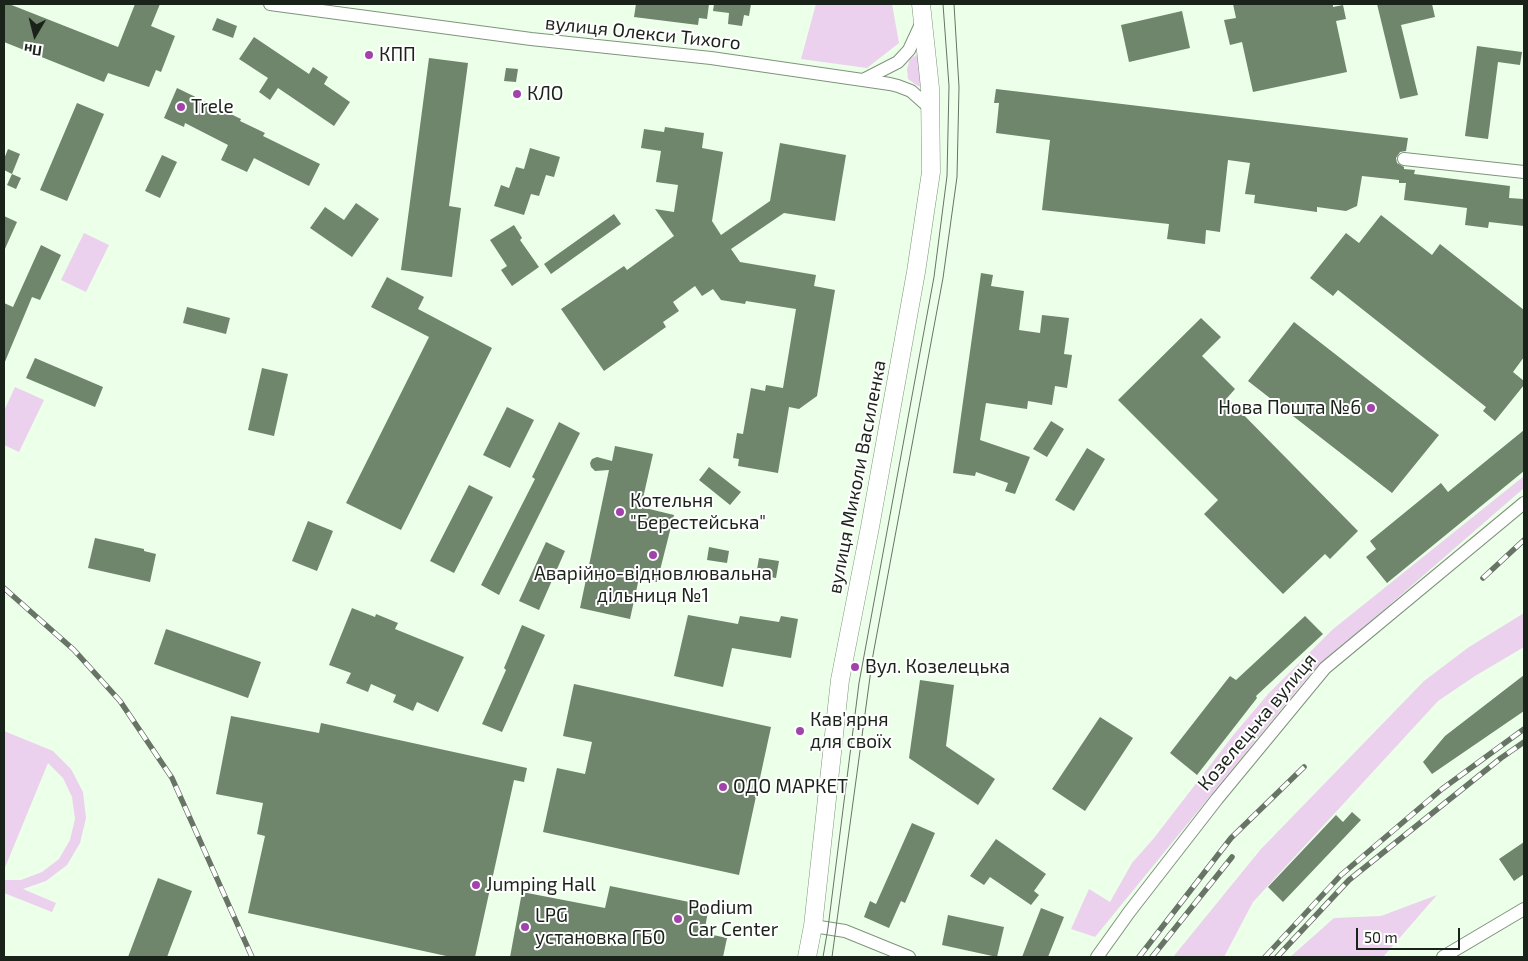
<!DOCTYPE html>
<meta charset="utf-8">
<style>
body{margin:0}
#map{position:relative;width:1528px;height:961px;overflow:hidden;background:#ecffe9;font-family:"Exo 2",sans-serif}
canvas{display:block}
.frame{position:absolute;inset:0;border:5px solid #1a2319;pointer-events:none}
.north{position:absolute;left:10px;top:10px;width:50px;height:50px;-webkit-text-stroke:4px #fff;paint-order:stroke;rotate:188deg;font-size:14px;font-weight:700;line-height:20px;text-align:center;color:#1a2319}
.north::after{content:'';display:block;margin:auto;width:18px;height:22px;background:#1a2319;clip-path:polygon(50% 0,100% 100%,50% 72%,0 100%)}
.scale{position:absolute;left:1356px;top:928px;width:104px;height:22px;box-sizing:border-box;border:2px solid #1a2319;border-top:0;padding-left:6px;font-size:15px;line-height:18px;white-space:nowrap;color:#1a2319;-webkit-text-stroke:4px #fff;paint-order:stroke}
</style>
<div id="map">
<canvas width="1528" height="961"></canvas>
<div class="frame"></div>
<div class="north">Пн</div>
<div class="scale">50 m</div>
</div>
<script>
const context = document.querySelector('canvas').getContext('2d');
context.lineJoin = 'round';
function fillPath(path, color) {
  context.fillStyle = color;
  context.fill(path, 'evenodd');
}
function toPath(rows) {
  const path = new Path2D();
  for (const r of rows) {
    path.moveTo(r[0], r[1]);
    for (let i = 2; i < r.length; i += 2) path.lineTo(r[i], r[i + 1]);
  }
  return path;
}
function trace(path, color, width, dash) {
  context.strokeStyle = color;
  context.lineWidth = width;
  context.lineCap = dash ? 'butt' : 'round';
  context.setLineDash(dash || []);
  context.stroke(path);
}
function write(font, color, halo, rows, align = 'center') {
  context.font = font + ' "Exo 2",sans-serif';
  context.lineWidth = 4;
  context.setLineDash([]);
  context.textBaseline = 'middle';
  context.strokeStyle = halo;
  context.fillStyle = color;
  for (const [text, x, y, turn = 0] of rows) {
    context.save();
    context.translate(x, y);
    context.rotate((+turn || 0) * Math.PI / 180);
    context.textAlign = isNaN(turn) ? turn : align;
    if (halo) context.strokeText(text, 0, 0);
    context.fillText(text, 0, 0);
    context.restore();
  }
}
const green = toPath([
 [816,4,892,4,899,43,867,68,801,59],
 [919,53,923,88,916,85,908,79,907,69,910,59],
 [84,233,109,245,86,292,61,280],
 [15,387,44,400,19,452,4,445,4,411],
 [1524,476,1524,488,1310,674,1095,937,1071,929,1089,889,1110,902,1132,863,1154,838,1235,733,1269,693,1332,630],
 [1524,613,1524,647,1475,676,1438,701,1253,902,1224,957,1173,957,1261,849,1424,681,1469,647],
 [4,731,53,751,71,769,83,792,86,818,80,843,67,865,46,881,23,889,56,903,52,912,4,893,4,880,21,880,42,872,59,859,70,840,75,819,72,797,63,778,48,763,4,870],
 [1437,895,1383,957,1290,957,1334,918,1381,916]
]);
const building = toPath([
 [4,4,9,4,118,47,135,4,160,4,151,26,175,36,161,72,156,70,149,87,108,73,104,82,4,42],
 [636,4,709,4,707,19,699,18,698,25,634,17],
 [714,4,751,4,749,16,744,15,742,26,728,24,729,13,713,11],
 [1233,4,1333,4,1333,7,1343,5,1346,19,1336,21,1347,72,1253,92,1242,42,1230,45,1224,20,1236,18],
 [1377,4,1432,4,1435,17,1401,25,1418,95,1400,99],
 [1182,11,1190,48,1129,62,1121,25],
 [217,18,237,26,233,38,212,30],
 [254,37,309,74,313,67,328,77,324,84,350,102,334,126,278,88,270,100,259,92,268,78,239,59],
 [1477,46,1522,52,1520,65,1498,62,1488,139,1465,136],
 [429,58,468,63,449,206,461,208,452,277,401,270],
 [506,68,518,69,516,82,504,81],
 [177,88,241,119,240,121,265,133,263,136,320,164,309,186,254,158,247,172,221,160,228,145,185,123,184,127,164,118],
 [996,89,1408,138,1406,151,1400,152,1396,158,1397,163,1404,167,1404,169,1415,170,1414,174,1510,186,1509,198,1524,199,1524,226,1489,222,1488,228,1465,225,1467,208,1404,200,1406,183,1399,183,1399,180,1362,176,1357,206,1346,211,1317,207,1317,212,1254,203,1255,195,1245,194,1250,163,1228,160,1220,232,1206,230,1205,244,1167,239,1169,224,1042,210,1050,140,996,133,999,103,994,103],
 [77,103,104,114,67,201,40,190],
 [665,127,704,133,702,148,723,152,712,221,721,235,770,201,780,143,846,155,835,221,784,213,731,249,740,262,816,275,814,286,835,290,817,396,799,409,789,407,778,473,738,466,739,459,733,458,737,433,743,434,751,388,765,391,766,385,783,388,796,309,746,301,745,304,721,300,713,289,702,296,695,286,673,302,679,311,663,322,666,327,604,371,561,309,624,266,627,270,674,236,655,209,674,212,678,185,656,182,661,151,641,148,644,129,664,132],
 [530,148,560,157,554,177,546,175,539,196,531,194,524,215,494,206,501,185,509,188,516,167,524,169],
 [8,149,20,154,12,174,4,170,4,159],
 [162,155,177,162,160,198,145,191],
 [12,174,21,178,16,189,7,185],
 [356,203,379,219,352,257,310,228,325,207,344,220],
 [614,214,621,224,551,274,544,264],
 [1381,215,1432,255,1440,244,1524,310,1524,357,1513,372,1524,381,1524,385,1495,421,1483,411,1486,407,1338,290,1333,296,1310,278,1346,233,1359,243],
 [4,216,17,222,4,251],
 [514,225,522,238,520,240,539,267,512,286,501,270,507,266,490,240],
 [41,245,61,255,40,300,32,297,4,364,4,303,13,307],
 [981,273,993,275,991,286,1024,291,1019,330,1040,333,1042,315,1069,318,1064,354,1072,355,1067,388,1055,386,1052,405,1028,401,1027,409,986,403,980,440,1030,457,1015,494,1005,491,1008,483,976,472,975,476,953,473],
 [387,277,424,297,418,309,492,348,401,530,346,503,429,337,371,307],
 [187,307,230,318,226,334,183,323],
 [1201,318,1221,337,1202,356,1235,389,1227,398,1358,531,1330,559,1325,554,1283,594,1204,514,1218,500,1118,400],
 [1294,322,1439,435,1392,493,1248,381],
 [35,358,103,387,95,407,26,378],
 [262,368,288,374,274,436,248,430],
 [507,407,534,420,510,468,483,455],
 [1051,421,1064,429,1047,457,1033,449],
 [559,422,580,433,499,595,481,585,535,479,532,477],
 [1524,430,1524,471,1387,583,1366,557,1376,549,1370,541,1441,483,1448,492],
 [615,446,653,454,641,507,674,515,657,582,639,578,630,619,580,608,609,470,595,471,591,467,590,463,592,459,597,457,612,461],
 [1087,448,1105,459,1074,511,1055,500],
 [709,467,741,492,730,505,699,480],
 [469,485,493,497,454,573,430,561],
 [308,521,333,531,317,571,292,561],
 [95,538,144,549,144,551,156,554,150,582,88,568],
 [546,542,565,551,539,610,519,601],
 [709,547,729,551,727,563,707,560],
 [759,558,779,561,776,578,756,575],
 [352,608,375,617,376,614,398,623,395,629,464,657,438,712,417,702,413,711,393,702,396,695,371,684,368,692,346,683,351,673,329,665],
 [688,615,738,624,740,616,779,622,781,616,798,619,791,658,732,648,723,687,674,676],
 [1305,616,1323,634,1256,696,1257,698,1197,775,1170,753,1230,676,1236,680],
 [522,625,545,635,502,732,482,724,506,670,504,668],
 [166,629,261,662,248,698,154,664],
 [1524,675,1524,711,1432,774,1423,762,1445,736],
 [920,680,954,685,946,746,995,779,978,805,909,758],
 [574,684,771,727,739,875,543,832,557,768,585,774,592,742,563,736],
 [231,716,319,733,321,723,527,768,524,782,514,780,475,957,451,957,248,913,265,836,257,834,263,803,216,794],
 [1100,717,1133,738,1085,811,1052,789],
 [1352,812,1361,820,1283,902,1268,887,1336,815,1343,822],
 [912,823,935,833,905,903,901,901,889,928,864,917,870,901,876,904],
 [996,839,1046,874,1034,891,1039,895,1031,905,990,877,984,885,970,876],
 [1524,842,1524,874,1514,881,1499,859],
 [158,878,192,891,167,957,128,957],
 [610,886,709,906,704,933,727,938,723,957,510,957,522,892,605,908],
 [1041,908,1064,917,1048,957,1022,957],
 [948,915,1004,927,997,957,942,945]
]);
const minor = toPath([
 [270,4,531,39,711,58,890,84,898,86,911,91,930,108],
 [863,80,898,62,909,50,922,22],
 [1404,159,1524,172],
 [813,926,845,931,909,957],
 [1097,957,1130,911,1217,799,1325,668,1524,503],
 [1443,957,1524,909]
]);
const secondary = toPath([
 [807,957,813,926,840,680,870,527,916,272,931,172,930,88,921,4]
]);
const tram = toPath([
 [823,957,828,928,859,683,934,277,947,176,949,86,943,4],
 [832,957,873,655,943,278,957,177,959,87,954,4]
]);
const rail = toPath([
 [1483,578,1524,540],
 [4,588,74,650,120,701,172,778,252,957],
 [1139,957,1231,838,1304,767],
 [1152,957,1232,857],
 [1265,957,1341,875,1442,789,1524,729],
 [1277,957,1349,880,1501,758,1524,742]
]);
const markers = [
 [369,55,5,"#a243ab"],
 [517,94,5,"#a243ab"],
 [181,107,5,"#a243ab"],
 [1371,408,5,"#a243ab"],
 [620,512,5,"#a243ab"],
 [653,555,5,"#a243ab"],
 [855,667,5,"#a243ab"],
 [800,731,5,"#a243ab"],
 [723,787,5,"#a243ab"],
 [476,885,5,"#a243ab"],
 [678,919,5,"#a243ab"],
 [525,927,5,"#a243ab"]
];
const streetNames = [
 ["вулиця Олекси Тихого",643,33,6],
 ["вулиця Миколи Василенка",857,477,-79],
 ["Козелецька вулиця",1257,722,-50]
];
const poiNames = [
 ["КПП",379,55],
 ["КЛО",527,94],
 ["Trele",191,107],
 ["Нова Пошта №6",1361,408,"right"],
 ["Котельня",630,501],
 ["\"Берестейська\"",630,523],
 ["Аварійно-відновлювальна",653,574,"center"],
 ["дільниця №1",653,596,"center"],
 ["Вул. Козелецька",865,667],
 ["Кав'ярня",810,720],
 ["для своїх",810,742],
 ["ОДО МАРКЕТ",733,787],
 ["Jumping Hall",486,885],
 ["Podium",688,908],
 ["Car Center",688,930],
 ["LPG",535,916],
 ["установка ГБО",535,938]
];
fillPath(green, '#ecd1ee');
fillPath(building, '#6f856c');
trace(minor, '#7f947c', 14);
trace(secondary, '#7f947c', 19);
trace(minor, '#fff', 12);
trace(secondary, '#fff', 18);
trace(tram, '#677466', 1);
trace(rail, '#677466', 5.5);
trace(rail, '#fff', 4, [11]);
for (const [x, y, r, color] of markers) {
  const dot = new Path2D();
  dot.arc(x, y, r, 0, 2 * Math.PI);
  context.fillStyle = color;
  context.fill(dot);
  trace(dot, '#fff', 2);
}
write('19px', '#1a2319', '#fff', streetNames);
write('19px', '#1a2319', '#fff', poiNames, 'left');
</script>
